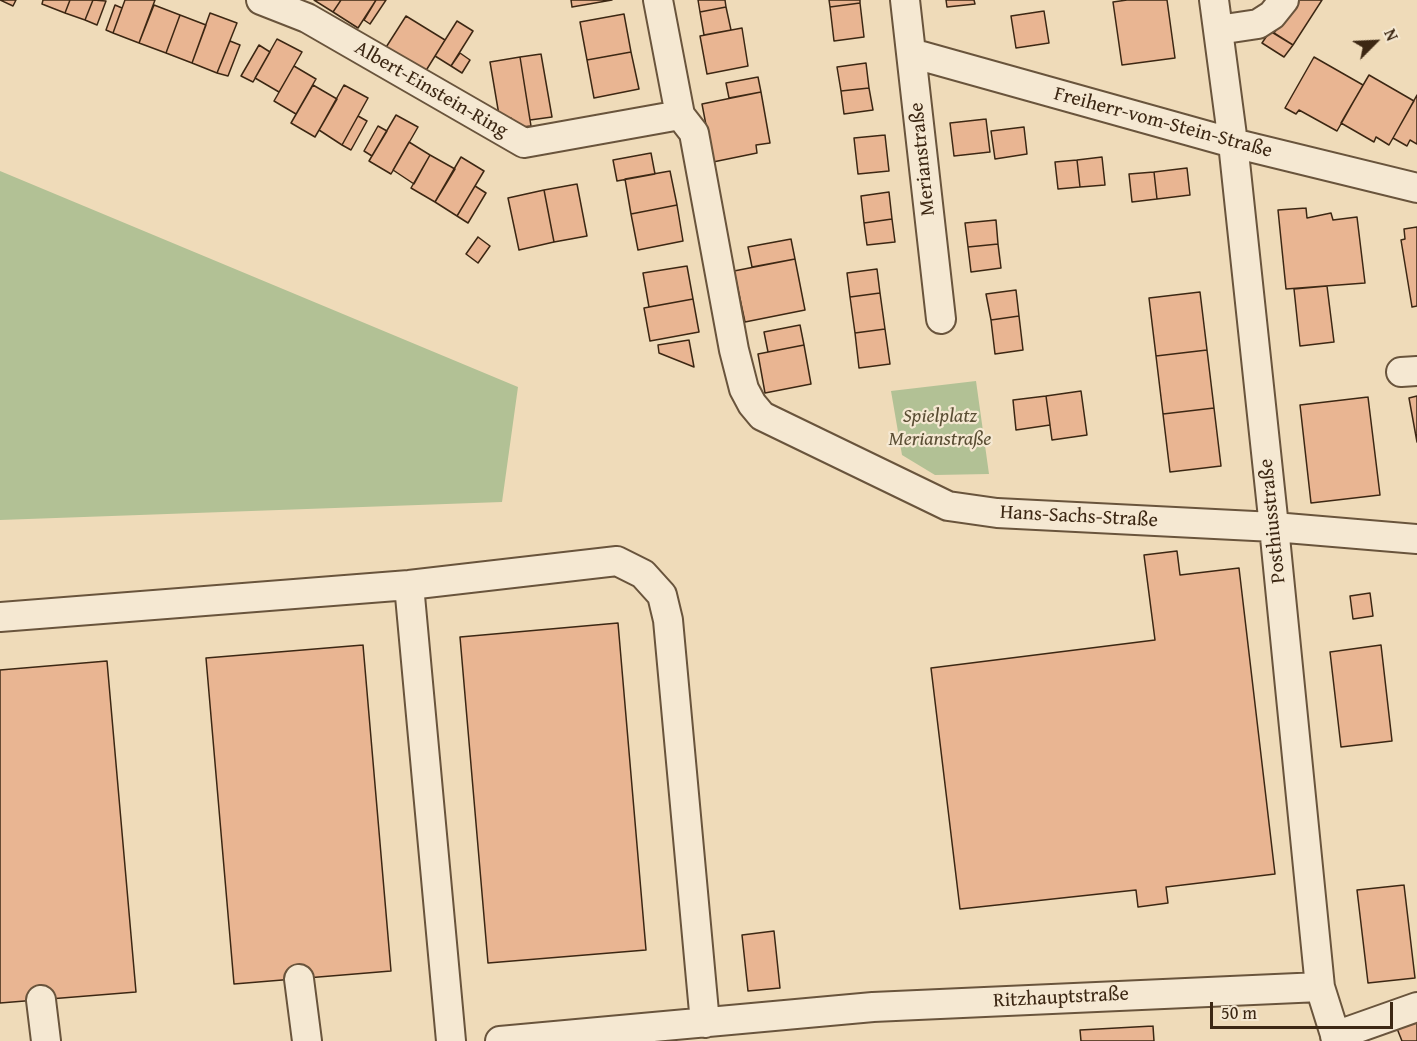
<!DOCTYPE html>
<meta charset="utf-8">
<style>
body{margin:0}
#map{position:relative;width:1417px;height:1041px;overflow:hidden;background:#efdbb9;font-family:"Gentium Book Plus",serif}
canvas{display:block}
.north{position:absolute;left:1345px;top:12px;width:60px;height:60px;-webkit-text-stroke:4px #f5e8d2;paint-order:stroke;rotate:66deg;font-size:16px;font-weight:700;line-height:24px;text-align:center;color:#3c2713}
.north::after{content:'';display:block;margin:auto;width:21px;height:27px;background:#3c2713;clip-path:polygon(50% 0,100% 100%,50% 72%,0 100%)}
.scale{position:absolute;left:1210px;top:1002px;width:183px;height:27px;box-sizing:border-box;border:3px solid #3c2713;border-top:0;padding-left:8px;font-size:18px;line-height:21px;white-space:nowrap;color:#3c2713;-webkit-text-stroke:4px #f5e8d2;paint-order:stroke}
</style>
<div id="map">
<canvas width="1417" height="1041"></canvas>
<div class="north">N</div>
<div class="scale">50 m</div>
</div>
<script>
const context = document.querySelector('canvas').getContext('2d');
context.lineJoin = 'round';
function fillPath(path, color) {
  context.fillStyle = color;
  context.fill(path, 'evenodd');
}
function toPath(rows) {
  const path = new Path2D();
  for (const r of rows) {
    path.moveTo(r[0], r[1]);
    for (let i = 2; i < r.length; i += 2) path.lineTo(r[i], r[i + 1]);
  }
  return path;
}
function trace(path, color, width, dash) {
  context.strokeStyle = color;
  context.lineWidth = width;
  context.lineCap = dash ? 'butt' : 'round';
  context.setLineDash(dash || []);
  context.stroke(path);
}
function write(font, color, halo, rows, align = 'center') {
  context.font = font + ' "Gentium Book Plus",serif';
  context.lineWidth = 4.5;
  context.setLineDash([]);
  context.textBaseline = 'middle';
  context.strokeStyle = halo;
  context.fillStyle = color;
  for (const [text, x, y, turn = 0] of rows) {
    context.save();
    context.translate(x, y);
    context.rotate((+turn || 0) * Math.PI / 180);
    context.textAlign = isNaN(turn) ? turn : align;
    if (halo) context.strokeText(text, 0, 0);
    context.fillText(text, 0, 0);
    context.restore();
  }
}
const green = toPath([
 [0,171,518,387,502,502,0,520],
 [976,381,989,474,935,475,902,455,891,391]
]);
const building = toPath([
 [0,0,16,0,13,6,0,0],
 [43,0,70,0,65,13,42,4,43,0],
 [70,0,93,0,85,20,65,13,70,0],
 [93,0,106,1,97,25,85,20,93,0],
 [125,0,155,0,139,43,113,33,125,0],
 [314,0,341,0,333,12,314,0],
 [341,0,376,0,358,28,333,12,341,0],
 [376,0,386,0,370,24,364,20,376,0],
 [571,0,612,0,572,7,571,0],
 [698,0,725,0,726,7,700,12,698,0],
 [829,0,860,0,860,3,830,7,829,0],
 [946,0,974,0,975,4,947,7,946,0],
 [1127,0,1167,0,1175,58,1122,65,1113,2,1127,0],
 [1296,0,1322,0,1293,45,1274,33,1296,0],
 [860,3,864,37,834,41,830,7,860,3],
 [115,5,122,8,113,33,106,30,115,5],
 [154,5,180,15,166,53,139,43,154,5],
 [726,7,731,30,704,35,700,12,726,7],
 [1044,11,1049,43,1016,48,1011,16,1044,11],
 [210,13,237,23,217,73,192,63,210,13],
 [624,14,631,52,587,60,580,22,624,14],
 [180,15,206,25,192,63,166,53,180,15],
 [406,16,445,40,422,77,383,52,406,16],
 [457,21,473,31,451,66,435,56,457,21],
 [742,28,748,66,707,74,700,36,742,28],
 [1270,31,1293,45,1284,57,1262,43,1270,31],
 [277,39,302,52,279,92,255,78,277,39],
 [230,41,240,45,228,76,217,73,230,41],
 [259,45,270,52,253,82,241,76,259,45],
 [631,52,639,89,594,98,587,60,631,52],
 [460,53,470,60,462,73,451,66,460,53],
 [541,54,552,117,530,120,520,57,541,54],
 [520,57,531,126,513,128,511,118,500,121,490,62,520,57],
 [1314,57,1363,85,1337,131,1299,110,1296,114,1285,108,1314,57],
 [866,63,869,88,841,91,837,67,866,63],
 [294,66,316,79,296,114,274,101,294,66],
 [1369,75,1414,101,1389,145,1376,137,1374,142,1341,123,1369,75],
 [758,77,761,92,729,98,726,83,758,77],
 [313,85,337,99,315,137,291,123,313,85],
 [344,85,368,98,342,145,319,130,344,85],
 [869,88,873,110,844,114,841,91,869,88],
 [761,92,770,143,756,145,757,153,713,162,702,104,761,92],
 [1417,95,1417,144,1410,140,1407,146,1393,138,1417,95],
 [396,115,418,127,391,174,369,161,396,115],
 [358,116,367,121,351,150,342,145,358,116],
 [986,119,990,152,954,156,950,123,986,119],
 [378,126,387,131,372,156,364,151,378,126],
 [1024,127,1027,154,995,159,991,131,1024,127],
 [885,135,889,171,858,174,854,138,885,135],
 [409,142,430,155,414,184,393,170,409,142],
 [651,153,655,174,617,181,613,160,651,153],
 [430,155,455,169,435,202,411,188,430,155],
 [461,157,484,171,457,216,435,202,461,157],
 [1102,157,1105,185,1080,187,1077,160,1102,157],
 [1077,160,1080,187,1058,189,1055,162,1077,160],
 [1187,168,1190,195,1157,199,1154,172,1187,168],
 [670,171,677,205,631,214,625,179,670,171],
 [1154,172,1157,199,1132,202,1129,174,1154,172],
 [577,184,587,236,554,242,544,190,577,184],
 [475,186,486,193,468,223,457,216,475,186],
 [544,190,554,242,519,250,508,198,544,190],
 [889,192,892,219,864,223,861,196,889,192],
 [677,205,683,241,638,250,631,214,677,205],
 [1306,208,1307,218,1331,213,1333,220,1357,217,1365,283,1286,289,1278,210,1306,208],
 [892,219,895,242,867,245,864,223,892,219],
 [996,220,998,244,968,247,965,223,996,220],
 [1417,227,1417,306,1412,307,1401,240,1405,239,1404,229,1417,227],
 [478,237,490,246,478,263,466,254,478,237],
 [791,239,795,259,752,267,748,247,791,239],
 [998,244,1001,268,971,272,968,247,998,244],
 [795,259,805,310,745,322,734,271,795,259],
 [687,266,693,299,649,307,643,273,687,266],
 [877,269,880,293,850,297,847,273,877,269],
 [1327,286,1334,342,1300,346,1294,289,1327,286],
 [1016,290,1019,316,991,320,986,294,1016,290],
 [1200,292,1207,350,1156,356,1149,298,1200,292],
 [880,293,885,329,855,333,850,297,880,293],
 [693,299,699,332,650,341,644,308,693,299],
 [1019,316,1023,350,995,354,991,320,1019,316],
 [800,325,804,345,768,352,764,332,800,325],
 [885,329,890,364,859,368,855,333,885,329],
 [689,340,694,367,659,353,658,345,689,340],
 [804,345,811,384,765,393,758,354,804,345],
 [1207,350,1214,408,1163,414,1156,356,1207,350],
 [1081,391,1087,435,1052,440,1046,396,1081,391],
 [1046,396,1050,425,1016,430,1013,400,1046,396],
 [1417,396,1417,442,1409,398,1417,396],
 [1368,397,1380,495,1311,503,1300,405,1368,397],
 [1214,408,1221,466,1170,472,1163,414,1214,408],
 [1177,551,1180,575,1239,568,1275,874,1166,887,1168,903,1138,907,1136,890,960,909,931,668,1155,640,1144,555,1177,551],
 [1370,593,1373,616,1353,619,1350,596,1370,593],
 [618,623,646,950,488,963,460,637,618,623],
 [363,645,391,971,234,984,206,658,363,645],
 [1381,645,1392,741,1341,747,1330,652,1381,645],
 [107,661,136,992,0,1003,0,670,107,661],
 [1404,885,1415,978,1368,983,1357,890,1404,885],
 [774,931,780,988,748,991,742,935,774,931],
 [1417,1017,1417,1041,1402,1041,1396,1026,1417,1017],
 [1153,1026,1154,1041,1081,1041,1080,1030,1153,1026]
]);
const minor = toPath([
 [261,0,307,18,524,143,680,115],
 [658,0,680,115,694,133,734,350,744,389,752,404,762,416,948,506,997,513,1274,527,1417,539],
 [905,0,941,319],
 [1214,0,1233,143,1274,527,1320,987,1337,1041],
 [1218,30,1258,24,1272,15,1284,0],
 [911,53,1233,143,1417,188],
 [1401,372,1417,371],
 [409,585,451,1041],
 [0,617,409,585,617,561,643,574,662,595,668,620,705,1023],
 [299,979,307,1041],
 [41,1000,46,1041],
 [1335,1036,1417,1007],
 [500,1041,873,1007,1320,987]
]);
const streetNames = [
 ["Albert-Einstein-Ring",431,90,30],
 ["Freiherr-vom-Stein-Straße",1163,123,15],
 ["Merianstraße",923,159,-96],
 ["Hans-Sachs-Straße",1079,517,3],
 ["Posthiusstraße",1273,521,-96],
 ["Ritzhauptstraße",1061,998,-3]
];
const parkNames = [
 ["Spielplatz",940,417],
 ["Merianstraße",940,440]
];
fillPath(green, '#b2c195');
fillPath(building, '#e9b592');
trace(building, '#3c2713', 1.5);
trace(minor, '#69543c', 32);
trace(minor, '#f5e8d2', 28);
write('20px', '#3c2713', '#f5e8d2', streetNames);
write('italic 20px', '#5a4e34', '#f5e8d2', parkNames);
</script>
